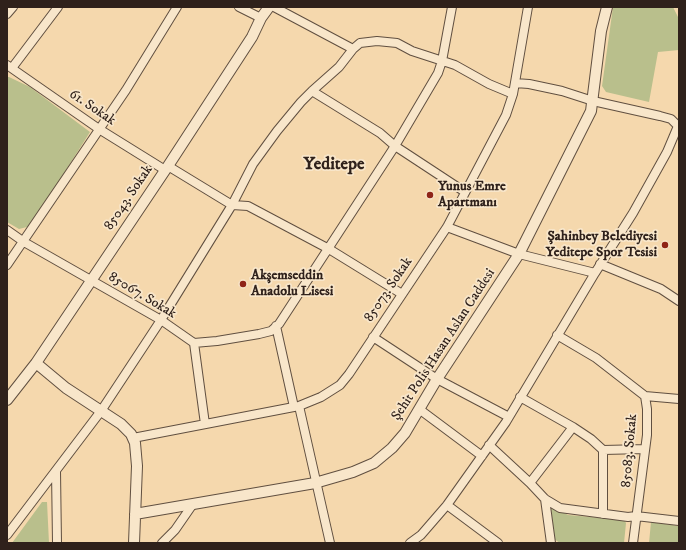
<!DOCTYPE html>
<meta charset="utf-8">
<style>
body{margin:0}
#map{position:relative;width:686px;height:550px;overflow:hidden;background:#f5d8ad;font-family:"IM FELL DW Pica",serif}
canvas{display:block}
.frame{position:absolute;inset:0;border:8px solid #2f211b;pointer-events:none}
</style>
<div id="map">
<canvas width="686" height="550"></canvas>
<div class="frame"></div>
</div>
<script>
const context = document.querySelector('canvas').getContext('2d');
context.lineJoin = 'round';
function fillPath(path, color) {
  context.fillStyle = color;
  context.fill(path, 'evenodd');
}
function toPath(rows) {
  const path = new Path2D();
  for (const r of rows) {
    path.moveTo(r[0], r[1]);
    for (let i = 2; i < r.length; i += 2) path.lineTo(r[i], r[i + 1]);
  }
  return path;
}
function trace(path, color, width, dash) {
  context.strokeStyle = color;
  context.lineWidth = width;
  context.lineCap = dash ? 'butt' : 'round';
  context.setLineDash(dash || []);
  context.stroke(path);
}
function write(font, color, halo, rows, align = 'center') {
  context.font = font + ' "IM FELL DW Pica",serif';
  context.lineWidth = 3.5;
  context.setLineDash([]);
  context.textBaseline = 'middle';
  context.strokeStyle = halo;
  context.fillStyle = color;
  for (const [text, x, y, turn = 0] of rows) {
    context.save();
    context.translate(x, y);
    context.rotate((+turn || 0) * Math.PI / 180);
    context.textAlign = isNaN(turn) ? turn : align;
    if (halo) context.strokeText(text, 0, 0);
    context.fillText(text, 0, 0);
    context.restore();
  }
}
const green = toPath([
 [613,7,673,7,679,19,679,50,658,52,649,102,606,92,602,86],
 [7,77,9,77,30,87,90,132,31,226,19,229,7,222],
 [42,502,47,502,49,543,12,543],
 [555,508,568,515,624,520,626,523,624,543,560,543,554,539,551,509],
 [651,522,679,526,679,543,649,543]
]);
const minor = toPath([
 [239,7,261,18],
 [274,7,353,49],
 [7,14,13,7],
 [7,65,99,129,165,170],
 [12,68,58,7],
 [312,91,380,133,395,146,465,192],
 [168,166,232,205,248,206,329,249,402,294],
 [447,227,519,254,595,273],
 [7,230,24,242,161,320,194,343,205,424],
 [600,264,661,289,679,301],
 [7,265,126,90,177,7],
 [276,326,294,407],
 [557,335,596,358,645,396,647,409,647,435,633,543],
 [373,337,437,379,509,417],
 [194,343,217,341,259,334,271,331,279,324,395,146,438,73,442,61,452,7],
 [645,396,679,399],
 [520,397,573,427,591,439,603,450,603,514],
 [299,406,330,543],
 [419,409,482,456],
 [133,438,299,406,321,397,340,385,349,374,447,227,506,115,513,94,528,7],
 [489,445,530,483,545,499,560,508,628,517,636,516,679,521],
 [603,450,645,449],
 [56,471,57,543],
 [530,483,573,427],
 [545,499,551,543],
 [447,505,498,543],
 [7,535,101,411,161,320,232,205,253,164,277,131,301,102,312,91,339,67,353,49,360,43,377,41,397,43,412,51,455,65,489,84,513,94],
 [162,543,175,530,193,504],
 [410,543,421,535,447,505,506,422,595,273,633,213,667,152,678,126,671,119,660,116,593,101,562,91,529,84,515,83]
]);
const tertiary = toPath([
 [36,363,66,388,121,424,131,434,135,443,137,466,134,543],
 [7,400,36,363,168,166,252,37,261,18,269,7],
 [135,514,315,483,353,472,374,463,392,448,405,433,437,379,519,254,591,111,601,31,607,7]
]);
const markers = [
 [430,195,4,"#8f2418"],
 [665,245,4,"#8f2418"],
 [243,284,4,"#8f2418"]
];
const streetNames = [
 ["61. Sokak",92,108,34],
 ["85043. Sokak",129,198,-56],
 ["85073. Sokak",389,290,-56],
 ["85067. Sokak",142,296,31],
 ["Şehit Polis Hasan Aslan Caddesi",444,345,-57],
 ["85083. Sokak",630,451,-85]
];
const poiNames = [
 ["Yunus Emre",438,187],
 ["Apartmanı",438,203],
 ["Şahinbey Belediyesi",657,237,"right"],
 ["Yeditepe Spor Tesisi",657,253,"right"],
 ["Akşemseddin",251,276],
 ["Anadolu Lisesi",251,292]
];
const districtNames = [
 ["Yeditepe",334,165]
];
fillPath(green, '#b9bf8c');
trace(minor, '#604f40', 10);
trace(tertiary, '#604f40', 12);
trace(minor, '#f8e6ca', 8);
trace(tertiary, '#f8e6ca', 10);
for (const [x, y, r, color] of markers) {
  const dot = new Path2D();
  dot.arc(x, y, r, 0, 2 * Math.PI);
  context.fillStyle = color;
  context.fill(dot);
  trace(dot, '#f8e6ca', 1.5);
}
write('14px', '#2f211b', '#f8e6ca', streetNames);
write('bold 14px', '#2f211b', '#f8e6ca', poiNames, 'left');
write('bold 18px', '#2f211b', '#f8e6ca', districtNames);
</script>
